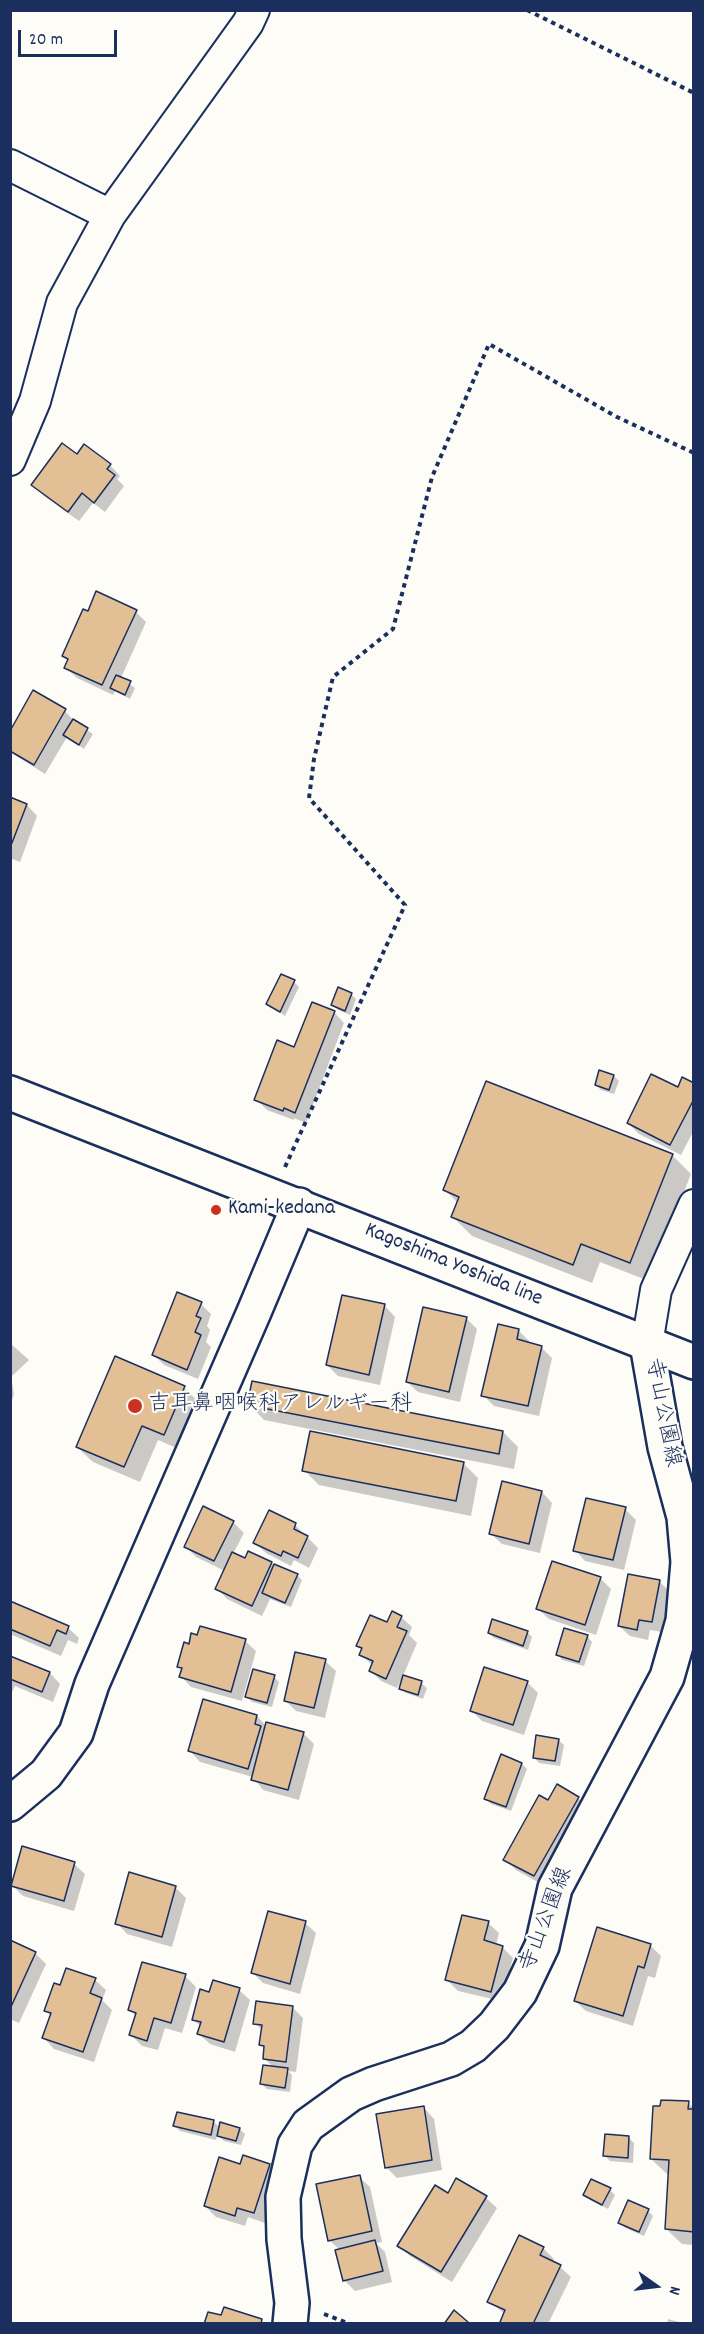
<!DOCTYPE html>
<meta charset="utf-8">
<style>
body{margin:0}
#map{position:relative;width:704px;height:2334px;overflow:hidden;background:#fdfcf7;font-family:Dekko,sans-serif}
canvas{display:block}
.frame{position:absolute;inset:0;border:12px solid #1b2f5e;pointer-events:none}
.north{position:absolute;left:626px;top:2256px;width:60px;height:60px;-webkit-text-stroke:4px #fdfcf7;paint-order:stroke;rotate:104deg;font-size:16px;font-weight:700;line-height:24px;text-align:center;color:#1b2f5e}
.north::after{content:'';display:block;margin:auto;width:21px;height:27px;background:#1b2f5e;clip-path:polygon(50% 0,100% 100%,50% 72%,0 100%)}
.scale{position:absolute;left:18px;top:30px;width:99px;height:27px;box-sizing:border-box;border:3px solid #1b2f5e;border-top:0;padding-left:8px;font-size:18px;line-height:21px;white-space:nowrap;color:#1b2f5e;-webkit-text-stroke:4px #fdfcf7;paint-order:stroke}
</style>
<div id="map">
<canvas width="704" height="2334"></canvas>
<div class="frame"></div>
<div class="north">N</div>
<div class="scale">20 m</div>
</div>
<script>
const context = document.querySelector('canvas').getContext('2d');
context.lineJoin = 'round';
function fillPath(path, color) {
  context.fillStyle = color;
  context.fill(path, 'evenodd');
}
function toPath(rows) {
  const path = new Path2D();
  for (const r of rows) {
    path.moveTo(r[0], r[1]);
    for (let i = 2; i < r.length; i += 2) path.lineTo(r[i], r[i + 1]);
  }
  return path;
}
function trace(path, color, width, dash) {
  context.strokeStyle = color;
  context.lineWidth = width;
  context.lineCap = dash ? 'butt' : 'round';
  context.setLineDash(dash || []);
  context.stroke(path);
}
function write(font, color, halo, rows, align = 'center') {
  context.font = font + ' Dekko,"Klee One",sans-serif';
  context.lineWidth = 4.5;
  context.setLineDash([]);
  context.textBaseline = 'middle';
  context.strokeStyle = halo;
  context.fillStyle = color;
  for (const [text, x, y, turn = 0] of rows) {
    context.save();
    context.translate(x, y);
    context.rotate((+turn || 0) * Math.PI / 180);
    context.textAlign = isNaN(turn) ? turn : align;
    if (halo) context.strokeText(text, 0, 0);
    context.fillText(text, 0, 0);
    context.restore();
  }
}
const shadow = toPath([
 [77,456,110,465,120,476,117,479,124,486,105,512,93,503,79,521,44,496,33,485],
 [136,612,146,622,121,678,135,688,130,699,115,691,113,695,77,678,66,668,69,661,64,656,88,613],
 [65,711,75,722,93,734,84,749,67,737,45,774,10,752,10,734],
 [10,799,27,805,37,816,20,862,10,858],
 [294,982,299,987,285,1016,268,1004],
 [351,994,356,999,350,1015,338,1010,333,1005],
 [334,1012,344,1023,306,1123,294,1118,294,1120,267,1110,256,1099,295,1049],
 [614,1076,619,1081,614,1094,601,1090,596,1085],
 [694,1084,694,1130,681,1155,639,1134,628,1123,679,1089],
 [672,1155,691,1174,649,1281,600,1262,592,1283,472,1236,453,1217,458,1203,445,1190],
 [201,1304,211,1314,207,1326,210,1330,206,1342,211,1347,198,1379,164,1365,153,1354],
 [385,1306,395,1317,380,1385,338,1376,327,1365],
 [466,1318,477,1329,460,1402,418,1392,407,1382],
 [518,1330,529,1341,528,1344,541,1347,552,1358,539,1416,494,1406,483,1395],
 [10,1343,29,1360,11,1377,14,1394,10,1407],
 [116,1358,184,1388,200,1403,179,1449,158,1440,140,1482,93,1462,77,1447],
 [249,1404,503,1432,518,1447,514,1469,264,1420],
 [463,1463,478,1478,471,1516,319,1485,304,1470],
 [542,1492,552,1503,540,1553,502,1544,491,1534],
 [625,1509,636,1520,624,1570,585,1561,575,1550],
 [233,1522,244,1533,233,1554,245,1560,271,1563,297,1575,302,1580,291,1607,270,1599,262,1616,227,1599,217,1588,225,1571,196,1557,186,1547],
 [295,1525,318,1548,309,1568,294,1560,291,1566,266,1553,255,1543],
 [600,1578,611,1589,596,1635,549,1619,538,1609],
 [659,1581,670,1592,662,1632,650,1630,648,1640,630,1636,619,1626],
 [10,1603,68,1628,79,1638,77,1644,68,1640,61,1656,10,1634],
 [401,1617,412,1627,409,1635,417,1643,403,1676,421,1683,427,1688,423,1699,406,1693,401,1688,404,1679,402,1678,397,1688,381,1681,371,1671,373,1666,361,1654,362,1650,358,1646],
 [527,1632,532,1637,528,1650,494,1638,489,1633],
 [587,1636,592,1642,584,1666,562,1660,557,1654],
 [245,1641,256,1651,242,1701,191,1687,181,1676,182,1670,178,1666,190,1645],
 [10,1657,50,1673,60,1684,53,1702,15,1686,10,1696],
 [325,1661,336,1671,325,1718,296,1711,285,1700],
 [274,1677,279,1682,272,1707,252,1702,247,1697],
 [527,1682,538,1693,524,1735,482,1721,472,1711],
 [257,1716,267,1727,303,1733,314,1744,299,1800,263,1790,253,1777,200,1762,190,1751],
 [558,1740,564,1745,560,1766,539,1763,534,1757],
 [522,1764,527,1769,511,1811,491,1804,486,1798],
 [578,1798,588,1809,545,1886,516,1870,505,1859,549,1802],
 [74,1864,85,1874,74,1911,23,1896,12,1885],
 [175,1887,186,1898,172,1947,127,1934,117,1923],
 [305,1923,316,1933,300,1994,263,1983,253,1973],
 [488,1923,499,1933,496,1945,502,1947,513,1958,501,2001,458,1991,447,1980],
 [10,1942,35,1953,46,1964,19,2023,10,2019],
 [650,1945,661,1956,655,1978,648,1976,633,2026,586,2011,575,2001],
 [185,1976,196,1987,182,2033,165,2028,158,2050,142,2046,131,2035,136,2016,130,2010],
 [95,1980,106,1990,102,2000,112,2010,94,2062,54,2049,44,2038,51,2016,46,2011,61,1987],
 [239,1990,250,2000,235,2052,210,2044,199,2034,201,2027,193,2019,210,1993],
 [292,2007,303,2018,296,2072,288,2071,292,2075,290,2092,267,2089,262,2084,274,2068,264,2058,265,2049,261,2045,263,2031,255,2023],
 [688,2103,694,2108,694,2245,682,2244,666,2229,670,2174,667,2174,651,2159],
 [424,2108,434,2119,442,2170,397,2178,386,2167],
 [213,2121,220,2128,240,2129,245,2134,241,2145,224,2141,217,2134,216,2140,180,2131,175,2126],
 [629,2138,634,2143,633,2163,610,2161,605,2156],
 [269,2165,280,2176,265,2223,248,2217,245,2226,216,2217,205,2206,241,2166],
 [359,2177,370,2187,382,2242,376,2243,385,2252,392,2282,355,2291,344,2280,340,2250,329,2240],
 [457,2180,486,2198,497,2208,452,2282,410,2256,399,2245,448,2195],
 [610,2190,615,2195,608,2209,590,2200,585,2195],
 [648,2211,653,2216,644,2236,625,2228,620,2222],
 [543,2248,554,2259,552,2263,560,2267,571,2277,548,2324,503,2324,505,2314,489,2301],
 [668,2319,686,2324,667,2324]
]);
const building = toPath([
 [62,443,77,454,84,444,111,464,107,469,115,475,94,503,82,493,68,512,31,485,62,443],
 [96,591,137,610,102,685,64,668,68,659,62,656,83,609,88,611,96,591],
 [116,675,131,681,125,695,110,688,116,675],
 [33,690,66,709,34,765,10,751,10,731,33,690],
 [73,719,88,728,79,745,63,735,73,719],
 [10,797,27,804,10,848,10,797],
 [281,974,295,980,280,1012,266,1004,281,974],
 [338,987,352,993,345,1011,331,1005,338,987],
 [312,1002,335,1011,295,1113,284,1108,283,1111,254,1100,277,1040,294,1047,312,1002],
 [599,1070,614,1075,609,1090,595,1085,599,1070],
 [651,1074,678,1087,682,1077,694,1083,694,1099,670,1145,627,1123,651,1074],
 [486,1081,673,1154,630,1263,581,1244,573,1265,451,1217,459,1197,443,1190,486,1081],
 [177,1292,202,1302,196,1316,201,1318,195,1332,201,1335,187,1370,152,1355,177,1292],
 [342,1295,385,1304,369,1375,326,1365,342,1295],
 [423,1307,467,1317,449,1392,406,1382,423,1307],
 [498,1324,519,1329,517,1339,542,1346,528,1406,481,1396,498,1324],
 [115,1356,185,1386,164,1435,142,1426,124,1467,76,1447,115,1356],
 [252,1381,503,1431,499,1454,247,1405,252,1381],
 [310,1431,464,1462,456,1501,302,1471,310,1431],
 [502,1481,542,1491,529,1544,489,1534,502,1481],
 [586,1498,626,1507,613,1560,573,1551,586,1498],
 [203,1506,234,1521,214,1561,184,1547,203,1506],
 [269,1510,296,1523,294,1529,308,1536,298,1558,283,1551,281,1556,253,1543,269,1510],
 [248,1551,272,1562,252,1606,215,1589,232,1552,245,1558,248,1551],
 [552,1561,601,1577,585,1625,536,1609,552,1561],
 [274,1564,298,1574,285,1603,262,1593,274,1564],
 [628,1574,660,1580,652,1622,639,1620,637,1630,618,1626,628,1574],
 [10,1601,69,1626,66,1634,57,1630,50,1646,10,1629,10,1601],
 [392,1611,402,1616,397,1627,407,1631,386,1679,369,1671,373,1661,359,1655,362,1648,356,1646,370,1615,387,1622,392,1611],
 [492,1619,528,1631,523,1646,488,1633,492,1619],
 [200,1626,246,1639,231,1692,179,1677,182,1668,177,1667,184,1642,189,1644,191,1633,197,1635,200,1626],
 [564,1628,588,1635,579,1662,556,1655,564,1628],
 [295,1652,326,1659,314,1708,284,1701,295,1652],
 [10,1656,50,1672,42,1692,10,1679,10,1656],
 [484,1667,528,1681,513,1725,470,1711,484,1667],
 [253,1669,275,1675,267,1703,245,1697,253,1669],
 [403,1675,422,1681,418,1695,399,1689,403,1675],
 [203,1699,257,1715,255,1724,261,1726,248,1769,188,1751,203,1699],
 [266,1722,304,1732,288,1790,251,1780,266,1722],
 [536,1735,559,1739,555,1761,533,1758,536,1735],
 [501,1754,522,1763,506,1807,484,1799,501,1754],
 [557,1784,579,1797,534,1876,503,1860,539,1795,548,1800,557,1784],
 [22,1846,75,1862,64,1901,11,1886,22,1846],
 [129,1872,176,1886,162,1937,115,1924,129,1872],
 [268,1911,306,1921,290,1984,251,1973,268,1911],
 [462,1915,489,1921,484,1940,503,1946,491,1992,445,1980,462,1915],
 [597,1927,651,1944,644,1968,638,1966,623,2016,574,2001,597,1927],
 [10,1940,36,1952,10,2009,10,1940],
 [142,1962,186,1974,171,2023,154,2018,147,2041,129,2035,136,2013,128,2010,142,1962],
 [66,1968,96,1978,90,1993,102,1998,83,2052,42,2038,51,2013,44,2011,54,1983,60,1985,66,1968],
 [213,1980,240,1988,224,2042,197,2034,201,2022,192,2020,200,1989,209,1992,213,1980],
 [256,2001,293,2006,286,2062,263,2059,264,2046,259,2045,262,2025,253,2024,256,2001],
 [263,2065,288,2068,285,2088,260,2084,263,2065],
 [661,2100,689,2101,688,2109,694,2109,694,2232,665,2229,669,2160,650,2159,653,2106,660,2106,661,2100],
 [424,2106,432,2160,385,2168,376,2114,424,2106],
 [177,2112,214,2120,211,2135,173,2126,177,2112],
 [220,2122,240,2128,236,2141,217,2136,220,2122],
 [605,2134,629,2136,628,2158,603,2156,605,2134],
 [243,2155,270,2164,254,2213,237,2208,235,2216,204,2206,219,2157,240,2164,243,2155],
 [360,2175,372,2231,328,2241,316,2184,360,2175],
 [456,2178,487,2196,441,2272,397,2246,435,2185,448,2193,456,2178],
 [591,2179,611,2188,602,2205,583,2195,591,2179],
 [628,2200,649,2209,639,2232,618,2223,628,2200],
 [519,2235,544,2247,540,2255,561,2265,533,2324,503,2324,500,2322,505,2310,487,2302,519,2235],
 [375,2240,383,2271,343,2281,335,2250,375,2240],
 [224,2307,262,2319,261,2324,204,2324,208,2312,221,2315,224,2307],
 [454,2310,468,2322,467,2324,444,2324,454,2310]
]);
const path = toPath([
 [527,10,694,93],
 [285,1167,405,905,309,798,314,759,333,677,393,629,432,477,489,344,617,417,694,453],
 [324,2314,350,2324]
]);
const street = toPath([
 [10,165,110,215],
 [10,460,35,401,62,303,110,215,248,23,254,10],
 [647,1344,656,1290,694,1205]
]);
const secondary = toPath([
 [10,1804,46,1774,76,1733,92,1684,254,1312,299,1205],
 [290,2324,292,2303,284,2239,283,2197,295,2145,308,2125,351,2094,374,2084,451,2059,473,2046,494,2026,520,1992,542,1946,555,1888,667,1677,683,1621,688,1562,684,1517,665,1447,647,1344]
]);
const primary = toPath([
 [10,1093,694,1362]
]);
const markers = [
 [216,1210,6,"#c8321e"],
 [135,1406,8,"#c8321e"]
];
const poiNames = [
 ["Kami-kedana",228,1210],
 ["吉耳鼻咽喉科アレルギー科",148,1406]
];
const streetNames = [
 ["Kagoshima Yoshida line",453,1266,22],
 ["寺山公園線",661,1413,79],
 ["寺山公園線",548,1920,-69]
];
fillPath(shadow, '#0003');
fillPath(building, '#e2bf94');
trace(building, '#1b2f5e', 1.5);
trace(street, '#1b2f5e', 34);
trace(secondary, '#1b2f5e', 38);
trace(primary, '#1b2f5e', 38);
trace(path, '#1b2f5e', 4, [4.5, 4.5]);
trace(street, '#fdfcf7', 30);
trace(secondary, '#fdfcf7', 33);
trace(primary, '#fdfcf7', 33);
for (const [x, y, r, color] of markers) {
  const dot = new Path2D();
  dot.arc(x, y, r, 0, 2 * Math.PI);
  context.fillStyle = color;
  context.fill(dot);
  trace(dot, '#fdfcf7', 2);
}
write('22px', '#1b2f5e', '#fdfcf7', poiNames, 'left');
write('22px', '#1b2f5e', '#fdfcf7', streetNames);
</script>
